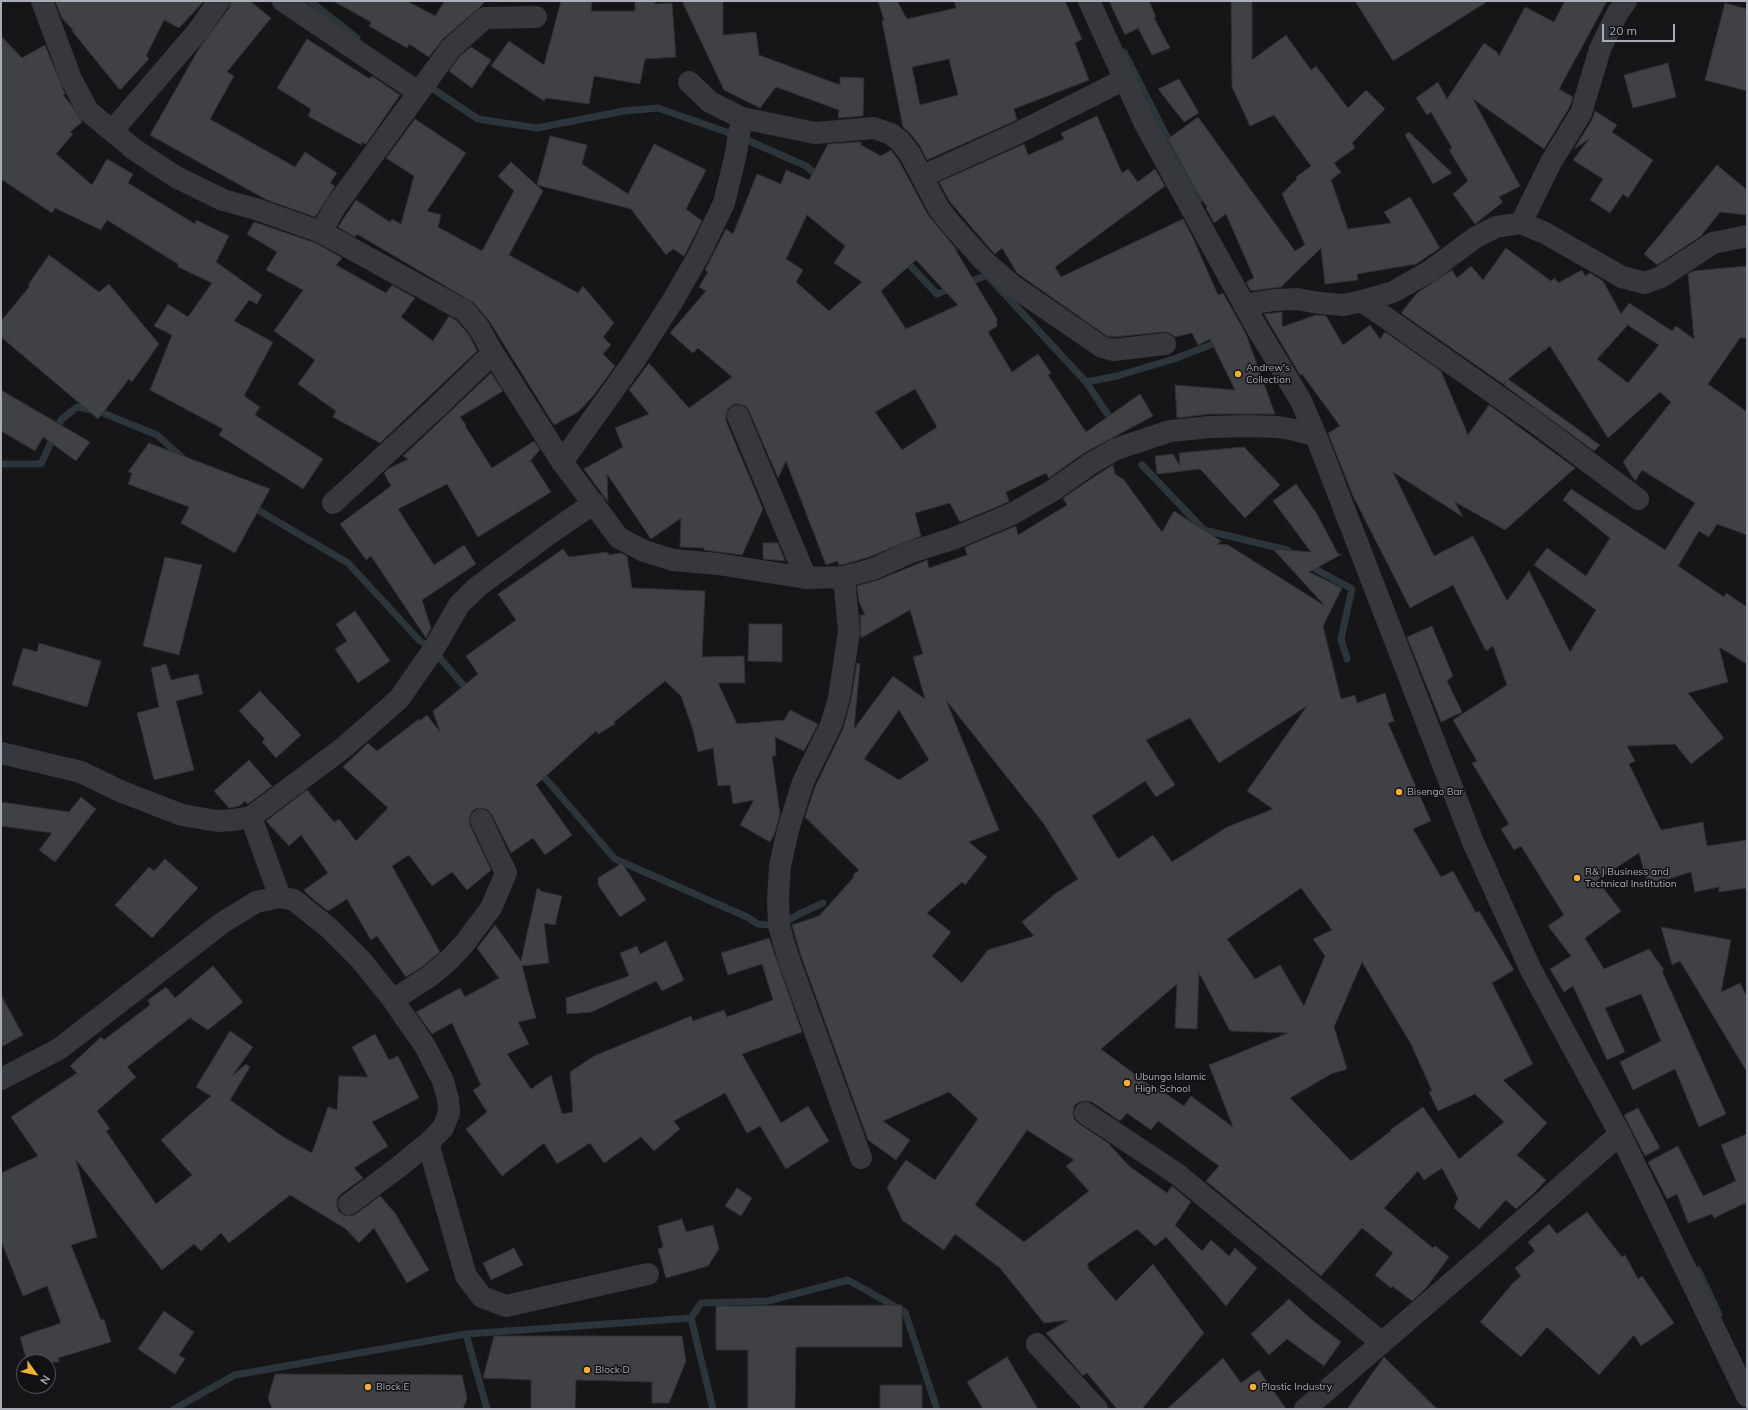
<!DOCTYPE html>
<style>
body{margin:0}
#map{position:relative;width:1748px;height:1410px;overflow:hidden;background:#161618;font-family:Mulish,sans-serif}
canvas{display:block}
.frame{position:absolute;inset:0;border:2px solid #a8adb8;pointer-events:none}
.north{position:absolute;left:16px;top:1354px;width:40px;height:40px;box-sizing:border-box;background:#111113;border:1px solid #4d4f55;border-radius:50%;rotate:123deg;font-size:11px;font-weight:700;line-height:16px;text-align:center;color:#a8adb8}
.north::after{content:'';display:block;margin:auto;width:14px;height:18px;background:#f2b134;clip-path:polygon(50% 0,100% 100%,50% 72%,0 100%)}
.scale{position:absolute;left:1602px;top:24px;width:73px;height:18px;box-sizing:border-box;border:2px solid #a8adb8;border-top:0;padding-left:5px;font-size:12px;line-height:14px;white-space:nowrap;color:#a8adb8;-webkit-text-stroke:3px #111113;paint-order:stroke}
</style>
<div id="map">
<canvas width="1748" height="1410"></canvas>
<div class="frame"></div>
<div class="north">N</div>
<div class="scale">20 m</div>
</div>
<script>
const context = document.querySelector('canvas').getContext('2d');
context.lineJoin = 'round';
function toPath(rows) {
  const path = new Path2D();
  for (const r of rows) {
    path.moveTo(r[0], r[1]);
    for (let i = 2; i < r.length; i += 2) path.lineTo(r[i], r[i + 1]);
  }
  return path;
}
function trace(path, color, width, dash) {
  context.strokeStyle = color;
  context.lineWidth = width;
  context.lineCap = dash ? 'butt' : 'round';
  context.setLineDash(dash || []);
  context.stroke(path);
}
function fillPath(path, color) {
  context.fillStyle = color;
  context.fill(path, 'evenodd');
}
function write(font, color, halo, rows, align = 'center') {
  context.font = font + ' Mulish,sans-serif';
  context.lineWidth = 3;
  context.setLineDash([]);
  context.textBaseline = 'middle';
  context.strokeStyle = halo;
  context.fillStyle = color;
  for (const [text, x, y, turn = 0] of rows) {
    context.save();
    context.translate(x, y);
    context.rotate((+turn || 0) * Math.PI / 180);
    context.textAlign = isNaN(turn) ? turn : align;
    if (halo) context.strokeText(text, 0, 0);
    context.fillText(text, 0, 0);
    context.restore();
  }
}
const stream = toPath([
 [310,1,357,38],
 [1124,52,1199,200],
 [427,85,478,119,537,128,624,111,658,108,738,136,806,166,820,178],
 [904,259,937,294,953,288],
 [965,284,987,275,1086,382,1117,376,1174,359,1221,341],
 [1086,382,1114,424],
 [1,464,41,464,61,420,77,407,98,411,157,435,185,460],
 [1142,465,1204,530,1287,550,1293,554],
 [251,506,348,563,419,640,433,650,470,693],
 [1306,564,1352,589,1341,639,1347,659],
 [539,771,615,859,747,917,758,924,779,926,799,914,823,903],
 [1698,1270,1719,1314],
 [691,1318,713,1409],
 [466,1334,487,1409],
 [174,1409,235,1375,466,1334,691,1318,701,1303,768,1301,848,1280,905,1312,937,1409]
]);
const building = toPath([
 [55,1,204,1,179,28,164,20,146,56,149,59,120,90,72,31,74,31,62,18,55,1],
 [231,1,250,1,271,18,227,72,234,76,210,119,295,167,305,152,337,173,330,183,335,186,315,217,267,200,150,135,198,50,229,8,231,1],
 [333,1,407,1,435,16,445,1,485,1,480,7,443,39,429,57,409,44,407,48,369,26,371,22,333,1],
 [561,1,592,1,591,11,635,11,635,1,655,1,655,4,672,3,676,57,645,59,640,84,594,76,589,104,546,98,544,101,491,66,509,41,544,65,561,1],
 [682,1,723,1,723,35,756,32,759,55,840,85,840,77,864,78,863,116,838,118,839,110,776,87,760,108,724,90,682,1],
 [878,1,897,1,907,19,956,8,954,1,1065,1,1082,39,1075,43,1089,80,1014,109,1017,120,927,160,920,146,910,133,903,127,882,21,884,20,878,1],
 [949,59,958,95,920,105,912,67,949,59],
 [1109,1,1149,1,1156,17,1154,18,1170,48,1152,55,1138,28,1125,35,1109,1],
 [1231,1,1252,1,1252,60,1286,35,1311,70,1316,66,1348,108,1366,90,1385,109,1352,143,1355,148,1334,163,1341,172,1331,180,1348,229,1391,223,1384,212,1410,197,1440,248,1416,264,1357,274,1358,280,1325,284,1321,248,1281,287,1251,291,1246,282,1254,278,1226,214,1214,223,1206,208,1207,207,1198,194,1168,139,1198,117,1295,251,1305,245,1282,194,1297,179,1296,177,1311,166,1274,115,1250,126,1232,87,1231,1],
 [1355,1,1488,1,1393,61,1355,1],
 [1565,1,1607,1,1559,89,1573,97,1569,108,1544,149,1473,99,1520,186,1499,197,1503,202,1475,224,1453,194,1468,181,1449,150,1452,148,1431,112,1427,115,1416,98,1438,82,1447,99,1484,43,1497,52,1499,56,1525,7,1554,22,1565,1],
 [1725,3,1747,9,1747,91,1705,80,1725,3],
 [1,36,22,58,45,45,65,94,63,95,70,103,82,122,70,132,73,134,56,154,92,185,107,159,133,174,128,183,195,224,196,220,229,236,216,262,262,295,257,304,249,300,234,321,273,342,244,396,260,407,255,415,323,459,303,489,219,435,223,429,150,390,172,335,154,326,168,304,188,317,212,283,178,267,178,264,107,220,101,230,55,208,52,213,1,179,1,36],
 [307,39,370,79,372,76,400,95,366,144,362,142,361,145,308,116,311,109,277,88,307,39],
 [471,47,491,60,472,88,449,71,460,56,471,47],
 [1668,63,1676,97,1633,108,1624,75,1668,63],
 [1179,79,1199,113,1184,122,1158,89,1179,79],
 [1595,111,1617,125,1612,132,1653,160,1628,198,1623,194,1610,213,1590,200,1603,179,1573,160,1589,139,1574,149,1592,120,1595,111],
 [1097,116,1122,173,1128,169,1138,182,1155,169,1165,186,1055,267,1061,277,1183,219,1193,238,1218,295,1223,293,1246,334,1275,414,1210,414,1177,418,1175,385,1235,390,1210,339,1198,345,1192,333,1175,337,1170,333,1164,332,1114,337,1107,336,1021,276,1017,273,1002,248,995,254,992,251,950,202,939,182,1024,144,1028,155,1064,139,1061,133,1097,116],
 [415,119,466,153,427,211,441,215,438,227,482,251,514,191,498,176,511,162,543,191,509,255,578,293,583,286,614,323,603,337,611,345,603,354,615,366,594,395,578,412,554,425,490,322,474,303,357,234,355,237,338,227,356,200,390,222,392,219,401,224,414,176,386,158,415,119],
 [1409,132,1452,173,1433,184,1405,135,1409,132],
 [550,136,587,145,582,164,628,194,654,144,706,170,686,209,702,221,684,256,673,249,666,255,631,209,537,185,550,136],
 [861,142,861,145,881,156,891,150,899,161,928,215,958,251,955,249,997,319,997,326,988,332,1012,372,1038,354,1051,373,1048,375,1086,432,1140,394,1153,416,1084,453,1049,478,1046,473,1006,492,1009,502,1006,503,960,522,950,503,915,513,921,536,869,557,842,565,839,565,837,561,826,565,786,461,778,478,749,411,745,406,739,404,734,404,728,409,726,415,726,421,763,509,742,555,704,550,704,548,680,547,681,518,651,539,607,474,608,502,584,469,623,447,615,428,649,414,629,390,649,363,689,408,732,377,698,348,693,353,670,333,706,291,699,287,708,272,705,270,726,229,733,234,757,174,781,184,786,170,809,180,828,144,861,142],
 [807,215,845,246,834,263,862,282,829,311,796,282,803,270,786,259,807,215],
 [916,260,958,305,906,329,881,291,916,260],
 [915,389,937,427,902,450,875,412,915,389],
 [1717,165,1747,190,1747,215,1720,212,1701,236,1657,265,1644,254,1717,165],
 [254,222,316,243,342,258,336,265,386,293,392,285,415,298,401,317,433,341,449,316,457,321,469,335,477,351,380,443,333,417,336,411,298,384,315,360,274,331,303,290,266,270,277,252,247,234,254,222],
 [1506,248,1551,281,1555,278,1558,283,1582,270,1585,276,1590,273,1603,281,1621,314,1629,303,1672,331,1676,326,1694,339,1688,274,1693,271,1747,266,1747,338,1740,338,1708,384,1747,412,1747,535,1717,524,1709,537,1699,531,1678,566,1724,597,1726,593,1747,607,1747,664,1719,647,1728,682,1688,693,1724,738,1691,764,1675,744,1627,746,1635,761,1629,764,1661,830,1703,822,1707,846,1747,840,1747,888,1719,892,1719,887,1695,892,1691,872,1648,885,1639,853,1597,880,1621,911,1585,938,1604,969,1649,949,1664,970,1662,971,1726,1114,1699,1127,1675,1069,1633,1090,1620,1062,1661,1041,1641,994,1605,1008,1625,1052,1607,1060,1573,986,1564,992,1550,969,1571,956,1548,926,1564,915,1521,846,1514,850,1501,829,1509,824,1472,763,1477,761,1453,720,1507,685,1493,646,1486,651,1453,585,1410,608,1353,496,1328,433,1340,426,1302,374,1300,375,1264,314,1282,312,1282,327,1316,315,1326,316,1343,345,1370,325,1380,339,1385,332,1441,371,1468,435,1489,405,1575,468,1505,530,1455,502,1463,517,1393,472,1434,556,1473,536,1507,601,1529,571,1570,652,1596,610,1534,565,1547,548,1586,576,1610,538,1563,500,1571,489,1665,550,1695,503,1642,470,1635,481,1623,462,1671,402,1660,392,1608,438,1550,346,1508,379,1600,445,1594,451,1504,385,1506,381,1503,384,1401,313,1417,293,1452,270,1457,278,1471,266,1483,280,1506,248],
 [1626,324,1659,345,1628,383,1597,359,1627,326,1626,324],
 [49,255,99,292,109,284,159,344,132,382,129,379,98,419,1,337,1,321,30,286,28,285,49,255],
 [491,373,503,391,460,417,466,425,465,426,492,468,534,441,540,450,529,462,531,461,551,492,478,537,447,484,398,509,434,565,464,545,476,564,422,600,431,628,426,638,371,556,366,560,340,524,391,486,384,473,388,469,408,459,403,456,491,373],
 [1,390,90,442,76,461,43,437,35,451,1,431,1,390],
 [149,443,270,489,235,553,181,523,189,507,128,484,132,473,128,472,149,443],
 [1244,447,1280,485,1245,518,1200,469,1157,474,1155,456,1173,454,1180,466,1179,453,1244,447],
 [1113,465,1115,474,1124,480,1162,532,1174,511,1221,541,1217,544,1228,545,1325,606,1273,549,1311,552,1273,501,1296,484,1317,514,1338,554,1342,554,1309,572,1342,588,1323,626,1341,699,1355,695,1357,703,1385,693,1394,721,1388,723,1431,821,1413,829,1441,877,1453,871,1476,913,1479,911,1514,970,1492,983,1533,1064,1503,1080,1547,1123,1517,1155,1546,1180,1534,1193,1516,1209,1506,1200,1479,1229,1454,1208,1458,1198,1442,1168,1424,1180,1418,1171,1384,1208,1433,1248,1435,1246,1449,1257,1426,1288,1412,1301,1392,1286,1391,1288,1375,1275,1393,1253,1362,1228,1321,1276,1206,1181,1219,1166,1158,1121,1151,1130,1127,1113,1120,1121,1092,1102,1085,1101,1079,1102,1074,1106,1073,1113,1074,1119,1078,1123,1108,1143,1129,1166,1167,1193,1172,1186,1191,1202,1175,1225,1202,1251,1211,1240,1229,1256,1235,1248,1257,1268,1226,1306,1166,1237,1155,1246,1137,1229,1087,1264,1089,1267,1087,1267,1116,1301,1153,1264,1204,1333,1142,1409,1117,1409,1087,1373,1083,1376,1046,1333,1069,1320,1044,1323,1000,1268,955,1234,944,1250,902,1220,887,1187,906,1160,935,1180,978,1119,949,1092,883,1121,910,1140,896,1160,868,1140,800,953,792,925,819,916,854,877,853,875,859,870,805,817,815,787,843,729,851,700,857,663,860,664,854,729,893,676,925,699,913,657,923,654,910,610,861,638,860,615,865,615,859,602,857,586,878,580,927,560,929,568,967,555,965,547,1016,526,1018,535,1067,505,1063,498,1097,475,1113,465],
 [946,700,1044,824,1078,879,1056,893,1022,922,1034,936,988,950,962,983,932,956,951,932,927,913,962,882,965,885,987,857,969,842,999,830,946,700],
 [1307,706,1247,791,1273,809,1227,827,1172,862,1153,835,1118,859,1092,816,1145,781,1156,797,1175,785,1146,740,1190,718,1219,763,1307,706],
 [899,710,929,760,899,780,864,759,899,710],
 [1301,888,1332,930,1313,939,1325,956,1304,1006,1280,965,1255,979,1227,939,1301,888],
 [1362,962,1411,1044,1432,1091,1429,1092,1438,1111,1475,1094,1504,1122,1459,1159,1423,1107,1390,1130,1391,1131,1351,1161,1290,1098,1331,1074,1347,1069,1334,1027,1362,962],
 [1199,973,1230,1031,1288,1033,1209,1065,1233,1127,1191,1096,1184,1106,1157,1088,1156,1090,1101,1049,1177,984,1175,1028,1197,1029,1199,973],
 [1027,1130,1074,1160,1066,1166,1089,1191,1024,1242,975,1205,1027,1130],
 [763,543,778,543,785,561,763,559,763,543],
 [563,549,569,557,608,552,608,555,621,553,627,556,632,588,705,591,702,657,744,656,745,683,718,683,737,724,784,720,790,710,818,724,804,751,775,737,776,756,772,756,780,814,774,835,770,842,740,825,754,800,733,804,730,785,718,786,713,748,698,752,693,730,681,696,665,681,614,722,615,724,598,734,596,731,536,785,572,835,545,855,533,838,511,853,492,815,488,810,482,808,475,809,471,813,469,819,470,825,491,870,467,890,452,872,432,886,409,855,392,866,440,952,423,966,406,977,377,936,371,940,347,899,328,911,307,894,304,890,328,873,301,835,289,846,266,821,307,790,334,822,339,819,356,841,388,808,343,767,368,743,377,751,419,719,420,721,427,715,440,732,433,711,478,674,466,656,516,620,498,594,563,549],
 [165,557,202,565,179,655,143,646,165,557],
 [355,611,390,661,358,683,335,649,347,641,336,624,355,611],
 [749,624,782,624,782,662,748,661,749,624],
 [1432,626,1453,676,1447,681,1462,712,1441,722,1407,637,1432,626],
 [39,643,101,661,87,707,12,685,23,648,37,652,39,643],
 [166,664,171,680,198,674,203,694,176,701,194,770,154,780,137,713,159,707,151,668,166,664],
 [260,691,301,735,276,758,262,742,265,739,239,711,260,691],
 [249,760,272,786,248,804,245,801,239,806,229,808,214,791,249,760],
 [81,797,96,809,55,862,39,850,52,833,1,826,1,802,69,812,81,797],
 [165,859,198,888,152,938,115,905,149,867,154,871,165,859],
 [622,863,646,900,620,917,598,885,598,878,622,863],
 [537,889,540,889,540,891,562,896,555,925,544,923,549,963,522,966,536,1018,518,1022,529,1044,507,1054,531,1089,551,1075,562,1114,573,1112,570,1072,594,1056,691,1016,693,1021,724,1010,727,1017,773,1000,762,964,728,975,721,953,769,938,802,1032,742,1054,781,1123,808,1106,829,1141,786,1169,760,1126,747,1133,725,1093,674,1121,680,1129,654,1151,641,1137,604,1163,590,1143,557,1164,544,1143,502,1176,466,1129,487,1112,473,1090,481,1085,452,1023,432,1034,416,1012,460,988,465,997,499,978,477,948,495,925,521,961,537,889],
 [1661,927,1731,940,1721,992,1740,983,1747,997,1747,1072,1680,961,1672,965,1661,927],
 [666,941,684,980,662,991,656,981,592,1012,567,1014,566,998,629,976,620,953,637,946,640,954,666,941],
 [213,966,243,1002,208,1030,190,1018,127,1067,136,1077,97,1111,110,1129,106,1131,156,1204,192,1175,161,1140,211,1096,196,1087,230,1031,253,1047,232,1076,246,1064,250,1067,230,1100,285,1138,312,1153,328,1107,337,1110,339,1076,368,1077,352,1047,375,1034,389,1060,398,1056,419,1098,372,1122,388,1146,354,1168,363,1178,341,1194,337,1199,337,1206,339,1212,344,1215,351,1216,356,1214,380,1196,395,1213,429,1270,407,1283,374,1228,359,1243,346,1229,290,1195,229,1243,221,1233,201,1251,194,1244,162,1270,76,1160,97,1237,71,1245,101,1320,104,1319,111,1342,58,1358,59,1362,27,1362,20,1337,61,1323,47,1286,23,1296,1,1241,1,1173,38,1156,11,1117,77,1073,70,1066,101,1037,104,1040,150,1005,148,1000,166,987,175,998,213,966],
 [1,995,23,1035,1,1047,1,995],
 [1638,1108,1660,1148,1645,1156,1624,1115,1638,1108],
 [1747,1134,1747,1206,1745,1203,1714,1218,1712,1214,1688,1223,1677,1194,1667,1199,1648,1162,1678,1146,1703,1196,1736,1181,1721,1145,1747,1134],
 [737,1188,752,1198,741,1216,725,1206,737,1188],
 [1587,1212,1622,1257,1625,1255,1638,1279,1642,1276,1674,1323,1641,1346,1634,1335,1599,1375,1547,1327,1521,1357,1480,1322,1513,1283,1521,1276,1515,1268,1535,1251,1528,1242,1549,1224,1557,1234,1587,1212],
 [682,1219,686,1232,713,1225,719,1249,708,1266,666,1278,658,1249,663,1247,658,1226,682,1219],
 [514,1248,523,1265,491,1280,483,1263,514,1248],
 [1289,1299,1312,1320,1341,1342,1324,1366,1287,1339,1269,1355,1251,1334,1289,1299],
 [902,1305,902,1347,796,1347,795,1409,748,1409,748,1350,716,1350,716,1306,902,1305],
 [164,1311,194,1332,179,1355,185,1359,175,1374,138,1349,164,1311],
 [494,1336,682,1336,686,1361,669,1403,652,1403,652,1382,576,1380,575,1409,531,1409,531,1380,483,1378,494,1336],
 [1007,1357,1038,1409,983,1409,967,1382,1007,1357],
 [1384,1357,1437,1409,1347,1409,1384,1357],
 [1223,1358,1241,1383,1259,1370,1286,1409,1167,1409,1223,1358],
 [275,1374,462,1375,467,1398,463,1409,272,1409,268,1398,275,1374],
 [880,1385,922,1385,922,1409,880,1409,880,1385]
]);
const minor = toPath([
 [42,1,71,79,88,111,135,150,176,177,223,200,256,209,321,232,465,311,479,328,493,353,562,462,619,538,644,551,673,560,718,564,806,578,844,577,873,569,911,552,952,539,1012,514,1052,491,1090,464,1116,449,1170,431,1210,427,1248,426,1278,427,1295,430,1316,436],
 [283,1,418,92],
 [1089,1,1145,124,1257,328,1301,401,1316,436,1473,842,1531,970,1620,1134,1747,1396],
 [689,82,710,102,742,118,815,133,874,128,891,134,900,141,910,154,939,209,951,224,983,260,1013,286,1102,347,1113,350,1165,344],
 [113,130,198,31,219,1],
 [923,176,1018,133,1125,79],
 [1521,223,1551,162,1581,113,1600,49,1617,14,1626,1],
 [321,232,335,207,451,48,485,18,536,17],
 [1362,301,1532,420,1638,499],
 [1244,305,1274,300,1297,299,1319,303,1344,305,1362,301,1393,292,1430,271,1476,237,1496,227,1521,223,1545,233,1622,277,1645,283,1661,277,1713,243,1747,236],
 [738,416,806,578],
 [562,462,634,361,672,302,700,253,724,203,735,158,742,118],
 [333,503,436,408,493,353],
 [844,577,849,632,839,698,831,725,803,782,788,830,780,866,778,899,779,926,788,957,861,1158],
 [1,753,81,772,120,791,182,815,217,821,234,820,251,817,343,748,399,699,433,650,459,605,476,588,549,534,594,503],
 [251,817,280,897],
 [393,1000,430,976,449,960,464,944,491,908,506,873,481,820],
 [1,1079,59,1049,222,923,256,902,280,897,294,900,329,928,361,960,393,1000,425,1046,443,1081,448,1099,449,1113,443,1128,428,1143,400,1166,349,1204],
 [1085,1113,1177,1174,1382,1343],
 [428,1143,466,1276,482,1297,506,1306,648,1274],
 [1037,1344,1097,1409],
 [1305,1409,1487,1252,1620,1134]
]);
const markers = [
 [1238,374,4,"#f2b134"],
 [1399,792,4,"#f2b134"],
 [1577,878,4,"#f2b134"],
 [1127,1083,4,"#f2b134"],
 [587,1370,4,"#f2b134"],
 [368,1387,4,"#f2b134"],
 [1253,1387,4,"#f2b134"]
];
const poiNames = [
 ["Andrew's",1246,368],
 ["Collection",1246,380],
 ["Bisengo Bar",1407,792],
 ["R& J Business and",1585,872],
 ["Technical Institution",1585,884],
 ["Ubungo Islamic",1135,1077],
 ["High School",1135,1089],
 ["Block D",595,1370],
 ["Block E",376,1387],
 ["Plastic Industry",1261,1387]
];
trace(stream, '#2c353c', 7);
fillPath(building, '#404145');
trace(building, '#303034', 1);
trace(minor, '#37383d', 22);
for (const [x, y, r, color] of markers) {
  const dot = new Path2D();
  dot.arc(x, y, r, 0, 2 * Math.PI);
  context.fillStyle = color;
  context.fill(dot);
  trace(dot, '#111113', 1.5);
}
write('10px', '#a8adb8', '#111113', poiNames, 'left');
</script>
